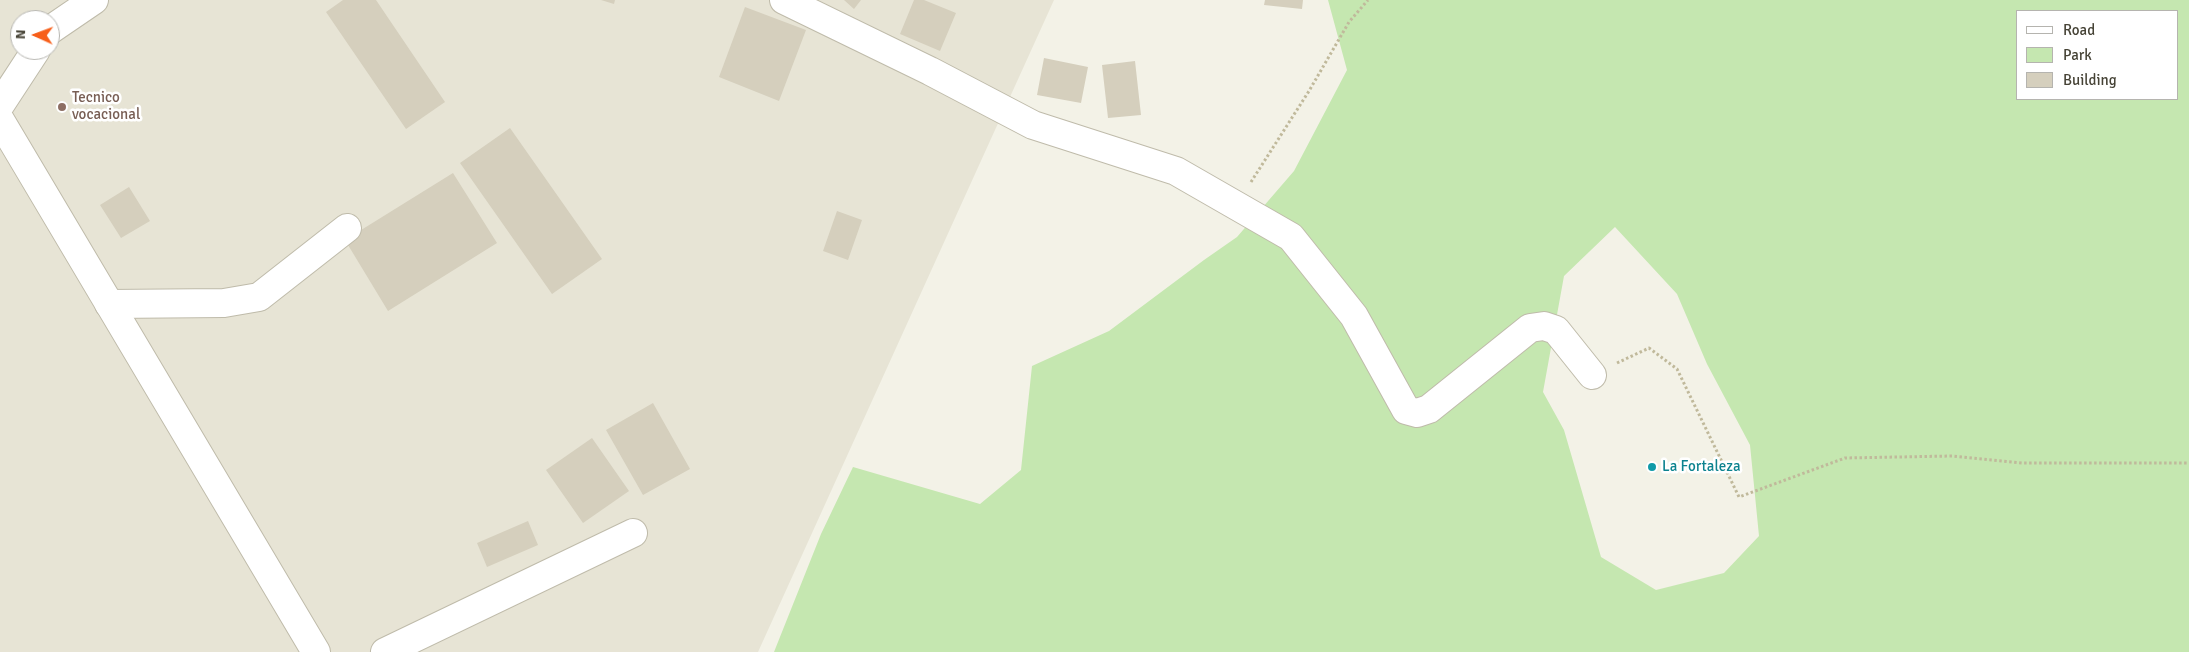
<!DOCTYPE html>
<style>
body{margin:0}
#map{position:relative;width:2189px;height:652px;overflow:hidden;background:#f3f2e7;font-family:Signika,sans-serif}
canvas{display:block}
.legend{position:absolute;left:2016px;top:10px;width:162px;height:90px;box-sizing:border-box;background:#fff;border:1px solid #b5b4af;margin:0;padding:6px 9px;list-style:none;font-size:15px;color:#464336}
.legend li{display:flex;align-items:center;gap:10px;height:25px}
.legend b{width:25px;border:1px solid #b5b4af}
.north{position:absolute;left:10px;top:10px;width:50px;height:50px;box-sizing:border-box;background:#fff;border:1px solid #b5b4af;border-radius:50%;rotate:272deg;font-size:14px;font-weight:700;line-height:20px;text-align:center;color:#464336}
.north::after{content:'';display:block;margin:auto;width:18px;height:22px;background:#f75f1a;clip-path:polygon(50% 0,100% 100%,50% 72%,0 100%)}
</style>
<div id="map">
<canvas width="2189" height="652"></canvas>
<ul class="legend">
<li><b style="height:6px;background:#fff"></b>Road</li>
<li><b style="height:14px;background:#c5e7b0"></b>Park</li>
<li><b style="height:14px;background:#d5cfbd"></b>Building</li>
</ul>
<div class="north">N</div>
</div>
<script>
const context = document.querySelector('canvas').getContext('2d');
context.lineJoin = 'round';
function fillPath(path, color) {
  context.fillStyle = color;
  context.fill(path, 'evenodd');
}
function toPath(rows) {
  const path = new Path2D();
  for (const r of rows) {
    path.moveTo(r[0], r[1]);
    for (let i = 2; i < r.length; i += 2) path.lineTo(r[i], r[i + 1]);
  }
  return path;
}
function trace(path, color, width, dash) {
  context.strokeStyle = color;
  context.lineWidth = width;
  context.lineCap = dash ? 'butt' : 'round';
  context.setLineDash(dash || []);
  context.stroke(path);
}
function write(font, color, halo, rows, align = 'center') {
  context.font = font + ' Signika,sans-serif';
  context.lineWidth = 5;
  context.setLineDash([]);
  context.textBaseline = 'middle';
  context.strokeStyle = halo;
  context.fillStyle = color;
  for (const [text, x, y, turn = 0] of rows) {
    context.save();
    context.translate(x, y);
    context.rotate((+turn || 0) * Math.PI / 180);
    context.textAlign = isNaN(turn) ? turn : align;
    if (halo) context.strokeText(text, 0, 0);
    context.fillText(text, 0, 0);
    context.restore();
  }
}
const residential = toPath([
 [0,0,1054,0,758,652,0,652],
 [20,20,50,20,50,50,20,50]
]);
const green = toPath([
 [1328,0,2189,0,2189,652,774,652,821,534,853,467,980,504,1021,470,1032,366,1109,331,1204,260,1237,237,1294,171,1347,70],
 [2018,11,2178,11,2178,99,2018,99],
 [1615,227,1677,294,1707,364,1750,445,1759,536,1724,573,1656,590,1601,557,1564,430,1543,392,1564,276]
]);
const building = toPath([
 [343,0,376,0,445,102,406,129,326,12],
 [601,0,615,0,614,4],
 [844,0,861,0,854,9],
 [914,0,924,0,956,13,940,51,900,34],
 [1265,0,1303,0,1302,9,1264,5],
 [745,7,806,30,779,101,719,77],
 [1044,58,1088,67,1081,103,1037,95],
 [1135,61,1141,115,1108,118,1102,65],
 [510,128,602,259,552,294,460,163],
 [453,173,497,243,388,311,345,240],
 [129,187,150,221,121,238,100,205],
 [837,211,862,220,848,260,823,251],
 [653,403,690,469,643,495,606,430],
 [592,438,629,491,583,523,546,470],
 [528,521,538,545,487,567,477,543]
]);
const path = toPath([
 [1251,182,1309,91,1349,22,1368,0],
 [1617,363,1649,348,1677,369,1739,497,1845,458,1952,456,2022,463,2189,463]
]);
const minor = toPath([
 [784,0,930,71,1033,125,1176,171,1291,237,1354,316,1406,410,1417,413,1429,409,1530,328,1544,326,1556,330,1592,375],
 [50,30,94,0],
 [0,105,36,50],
 [109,304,224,303,259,297,347,228],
 [385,652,633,533]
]);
const tertiary = toPath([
 [0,120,316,652]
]);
const markers = [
 [62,107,5,"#8d6e63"],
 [1652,467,5,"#0f9aa8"]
];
const educationNames = [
 ["Tecnico",72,98],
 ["vocacional",72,115]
];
const cultureNames = [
 ["La Fortaleza",1662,467]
];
fillPath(residential, '#e7e4d5');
fillPath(green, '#c5e7b0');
fillPath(building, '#d5cfbd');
trace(minor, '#bfbbaa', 30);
trace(tertiary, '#bfbbaa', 30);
trace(path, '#c0b99b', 3, [2.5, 2.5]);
trace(minor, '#fff', 28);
trace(tertiary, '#fff', 28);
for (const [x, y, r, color] of markers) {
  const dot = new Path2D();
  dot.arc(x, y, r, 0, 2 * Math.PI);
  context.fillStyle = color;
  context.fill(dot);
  trace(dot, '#fff', 2);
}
write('15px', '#785e54', '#fff', educationNames, 'left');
write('15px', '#0d838f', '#fff', cultureNames, 'left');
</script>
